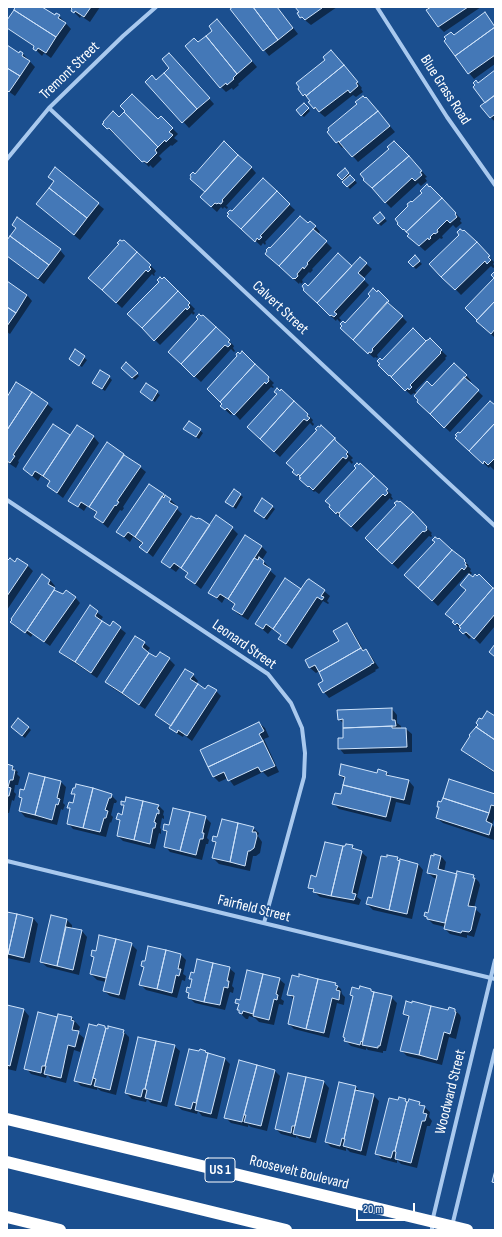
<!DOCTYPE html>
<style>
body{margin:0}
#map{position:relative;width:502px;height:1237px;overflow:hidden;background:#1b4f8f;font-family:"Sofia Sans Condensed",sans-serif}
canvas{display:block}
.frame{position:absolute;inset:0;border:8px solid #fff;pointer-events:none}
.scale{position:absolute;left:356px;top:1203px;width:59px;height:18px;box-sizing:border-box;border:2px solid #fff;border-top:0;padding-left:5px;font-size:12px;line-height:14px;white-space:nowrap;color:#fff;-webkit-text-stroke:3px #1b4f8f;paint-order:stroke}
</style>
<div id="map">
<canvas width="502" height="1237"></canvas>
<div class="frame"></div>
<div class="scale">20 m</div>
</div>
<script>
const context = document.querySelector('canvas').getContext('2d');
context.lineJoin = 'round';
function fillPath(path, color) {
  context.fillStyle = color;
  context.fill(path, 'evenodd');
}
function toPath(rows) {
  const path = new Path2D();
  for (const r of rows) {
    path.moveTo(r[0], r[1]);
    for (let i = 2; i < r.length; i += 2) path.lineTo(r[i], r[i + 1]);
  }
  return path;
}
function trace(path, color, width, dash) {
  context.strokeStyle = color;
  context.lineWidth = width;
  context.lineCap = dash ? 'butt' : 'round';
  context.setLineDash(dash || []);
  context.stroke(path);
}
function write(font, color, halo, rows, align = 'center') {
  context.font = font + ' "Sofia Sans Condensed",sans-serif';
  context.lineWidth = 3.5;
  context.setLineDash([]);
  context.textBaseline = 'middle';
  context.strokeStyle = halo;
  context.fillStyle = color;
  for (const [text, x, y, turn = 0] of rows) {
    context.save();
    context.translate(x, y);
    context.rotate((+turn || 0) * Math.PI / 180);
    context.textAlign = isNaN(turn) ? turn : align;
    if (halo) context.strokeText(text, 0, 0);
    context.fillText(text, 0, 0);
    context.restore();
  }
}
const shadow = toPath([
 [17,7,40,7,55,17,59,16,71,29,51,58,44,53,42,56,34,48,35,47,7,28,7,22],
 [69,7,100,7,90,22,81,16,80,18],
 [234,7,277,7,298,34,269,56,232,9],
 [297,7,337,7,311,25,301,17,300,12],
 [426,7,481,7,444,32,438,26],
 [484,14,495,26,495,64,474,79,469,73,454,36],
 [222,26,257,67,238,84,239,85,233,90,232,88,226,92,221,87,198,43],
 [7,47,19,55,21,53,23,54,35,67,15,96,8,91,7,92],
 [333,53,362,88,361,89,363,92,356,97,353,95,325,117,314,108,311,101,304,95],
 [174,59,214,104,189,128,147,82,157,81,171,68],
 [495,71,495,122,481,107,486,103],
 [304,104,310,111,304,117,297,110],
 [371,104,395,132,358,162,344,146,342,148,337,142,331,130],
 [161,117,178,134,174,138,178,141,172,146,171,145,163,152,159,156,162,159,153,168,150,165,149,167,115,133,114,134,104,124,119,118,158,121],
 [400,147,427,177,425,178,427,181,421,186,418,183,391,208,364,180],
 [251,167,256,173,226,206,228,207,227,209,224,207,223,209,221,207,217,212,207,203,206,192,195,176],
 [55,169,104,209,80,240,42,209,54,182,49,176],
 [345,169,357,183,350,189,338,175],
 [263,180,295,210,265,242,266,243,265,245,263,243,261,246,229,216],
 [430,187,461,219,460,221,462,223,456,228,453,225,442,236,443,238,441,239,440,238,434,243,436,244,434,243,425,251,414,241,410,235,398,224,412,204],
 [380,214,387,221,381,226,374,218],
 [308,224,315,226,320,232,318,234,332,248,312,269,313,270,310,273,309,272,302,280,303,282,301,284,300,282,299,284,272,259,270,250],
 [7,241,60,250,65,256,44,284,7,256],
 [124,241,156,271,154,274,155,275,154,276,152,274,122,308,95,283],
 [482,250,494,262,493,264,495,267,493,268,491,266,461,295,431,264],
 [415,257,422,264,416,269,409,262],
 [360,258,372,269,363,279,369,285,339,318,341,320,340,322,337,319,336,321,310,296,308,287,352,268],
 [164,278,195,309,193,311,195,313,193,315,192,313,160,345,129,314],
 [495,278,495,337,494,337,477,321],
 [7,282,27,295,32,301,10,334,7,332],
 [378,292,407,322,377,355,378,357,377,358,375,357,374,358,347,334,345,325,372,296],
 [413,330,426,342,430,340,447,356,445,358,446,359,415,391,417,394,466,375,471,381,469,383,483,396,450,432,423,407,416,395,414,393,411,395,385,371,383,362],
 [229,341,234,346,233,348,235,351,234,352,231,349,201,382,169,352],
 [75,351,87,360,82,367,73,361],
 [242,353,274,383,272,385,274,387,273,388,271,387,240,420,233,412,231,415,221,406],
 [126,363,139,376,135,380,122,368],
 [109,377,112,380,105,391,96,385],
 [146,384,160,395,155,402,143,394],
 [7,399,47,404,53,409,18,461,19,462,16,468,7,462],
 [495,407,495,471,490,466,489,468,462,443,460,435],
 [308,415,313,420,312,422,314,424,313,426,310,423,280,457,253,432],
 [189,422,203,433,199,439,187,431],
 [53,425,70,437,77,426,94,437,99,443,63,498,48,486,51,482,41,476,38,481,24,469],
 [321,427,353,458,351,460,353,462,352,464,349,461,319,494,315,491,314,492,294,472],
 [107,444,140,467,146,472,123,507,124,508,122,511,120,510,108,528,95,517,97,513,87,506,84,511,70,501],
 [360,464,392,495,391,496,393,499,391,500,390,498,357,532,335,512],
 [234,490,243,497,236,509,229,504],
 [163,494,170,499,176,505,175,507,182,514,153,557,141,547,143,544,133,537,130,542,118,532],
 [400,502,432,533,431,534,432,536,431,537,429,536,398,569,366,538],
 [272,507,275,509,267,520,258,514],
 [216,517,232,528,238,534,201,589,186,577,189,574,180,567,176,572,162,562,210,526],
 [436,542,464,560,469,566,468,566,471,569,470,571,472,573,470,575,468,573,438,606,411,580],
 [261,546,267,552,262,560,269,567,268,569,276,576,248,620,238,614,233,609,236,605,225,598,222,603,209,592],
 [7,559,15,563,27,565,33,571,7,610],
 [50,580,55,586,53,589,57,592,63,596,75,597,80,603,50,646,33,634,31,637,12,622],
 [461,585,495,590,495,626,480,644,472,636,469,639,454,622,467,591],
 [301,590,324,591,330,596,327,601,329,603,328,604,323,601,292,649,279,639,282,636,272,629,268,634,256,624],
 [90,607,103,617,100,621,110,628,113,623,126,633,97,678,66,657,60,652],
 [347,624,352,630,364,651,366,650,371,656,379,668,375,670,376,671,329,698,324,692,325,681,319,671,316,673,310,668,306,660,340,641],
 [144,643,150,648,147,652,156,658,169,659,175,665,145,709,111,687,106,681],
 [193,675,198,681,196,684,206,691,216,691,221,696,192,741,184,735,183,737,176,733,171,727,156,715],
 [392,709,397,715,397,723,401,726,401,729,406,729,412,734,412,752,344,754,339,748,344,739,344,724,339,719],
 [495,717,495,773,468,755,463,750,482,721],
 [259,723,265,728,269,737,264,739,279,772,268,777,263,772,234,786,228,778,219,782,214,777,201,751],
 [28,727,31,730,25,738,15,730],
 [7,765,12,767,18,772,17,774,20,777,18,785,15,785,14,792,16,794,14,801,12,800,9,813,7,813],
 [386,772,391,777,409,781,414,787,410,805,396,802,391,822,339,809,334,804,341,796,345,780,340,775,378,774],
 [29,774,61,782,66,787,63,803,65,805,63,810,61,809,57,825,25,817,20,811,23,800,20,797,25,791],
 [73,793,111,795,117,801,116,803,114,803,111,815,113,817,111,823,110,822,106,837,73,829,68,823,71,810,69,807,74,804,75,796],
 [495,795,495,816,492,825,495,828,494,840,443,823,437,818,440,808,438,806,442,803],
 [122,804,158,805,164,811,163,815,164,816,164,819,162,818,160,828,161,829,161,834,159,833,155,849,123,841,118,836,121,822,117,819,123,816,125,807],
 [205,817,211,823,207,838,209,840,208,844,206,844,202,860,170,852,165,846,168,834,164,830,169,826],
 [253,828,259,833,258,836,262,842,260,853,256,856,253,856,250,871,219,864,213,858,216,844,213,841],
 [352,846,356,850,361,852,367,857,357,897,361,900,359,905,320,897,309,887,346,848],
 [435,855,441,856,446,862,444,872,458,875,473,876,479,882,480,885,474,908,481,914,474,937,467,935,467,938,450,934,445,929,445,927,433,924,425,916,428,914,437,879,434,878,428,873],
 [397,858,400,862,418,864,423,870,412,919,373,910,367,904,373,900],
 [7,912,33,918,38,924,30,963,7,958],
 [67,920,72,925,72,929,82,931,87,937,79,975,47,967,41,962],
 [100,937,131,944,137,950,125,1000,110,996,104,991,106,982,97,980,91,974,95,958,92,955,96,952],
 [181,955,186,960,183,974,186,976,185,981,182,980,177,998,146,990,141,985,145,968,142,966],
 [229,968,235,973,232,986,234,988,233,993,230,992,225,1010,195,1003,189,998,190,994,187,992,191,989,193,981,190,978,195,975],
 [248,971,279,979,285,984,281,999,284,1001,283,1005,279,1004,274,1025,259,1022,255,1018,249,1016,248,1019,246,1019,240,1013,239,1006,236,1003,240,1001],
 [335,984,341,989,342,994,345,997,344,1005,337,1003,329,1038,294,1029,289,1024,294,1000,289,994],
 [360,990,371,990,374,993,391,997,397,1003,386,1051,383,1051,383,1053,368,1050,366,1048,366,1050,351,1046,345,1040,354,997,351,995],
 [7,1006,24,1010,29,1016,16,1071,7,1069],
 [455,1010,460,1015,461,1018,456,1039,449,1037,442,1065,407,1056,401,1050,409,1018,404,1014],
 [39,1013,58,1018,59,1015,72,1018,80,1027,78,1033,84,1038,80,1052,74,1050,66,1083,51,1079,47,1075,46,1078,31,1074,26,1068],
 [98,1027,105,1027,108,1031,123,1031,129,1037,129,1040,116,1095,101,1091,97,1088,97,1090,81,1086,75,1080],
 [174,1046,180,1051,167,1107,151,1103,147,1099,146,1102,132,1099,126,1093],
 [205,1051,208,1054,225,1059,230,1064,217,1119,202,1116,198,1111,197,1114,182,1110,176,1105,200,1052],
 [240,1061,275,1071,280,1076,267,1131,251,1127,248,1125,248,1127,231,1123,225,1117],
 [324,1082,329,1088,316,1143,300,1139,296,1136,296,1138,281,1134,276,1129],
 [356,1087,360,1092,373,1095,379,1101,366,1156,350,1152,346,1148,346,1151,331,1147,326,1142],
 [405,1100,409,1103,419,1103,424,1107,430,1112,429,1117,432,1121,430,1126,427,1126,417,1168,401,1164,397,1160,397,1163,382,1159,376,1153,398,1101]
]);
const building = toPath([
 [15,7,42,7,55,15,56,13,60,15,58,18,66,23,56,37,14,10,15,7],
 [70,7,91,7,84,17,75,11,74,13,71,11,72,9,70,7],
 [233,7,253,7,278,40,263,51,230,9,233,7],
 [253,7,277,7,293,28,278,40,253,7],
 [295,7,321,7,322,8,305,20,302,17,300,18,297,13,299,12,295,7],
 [431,7,468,7,438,27,426,10,431,7],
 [14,10,56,37,46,53,38,48,36,51,33,49,34,46,7,28,7,20,14,10],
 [485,12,495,27,455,56,444,41,446,39,444,37,451,32,454,35,485,12],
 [217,19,252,61,237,74,206,36,212,31,209,26,217,19],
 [495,27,495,55,468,74,455,56,495,27],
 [206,36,237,74,233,78,234,79,227,85,226,83,220,88,185,46,194,38,198,42,206,36],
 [7,45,19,53,20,51,23,53,22,56,30,61,20,76,7,68,7,45],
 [331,50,344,65,306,96,305,94,303,96,298,89,299,87,296,83,325,60,323,57,331,50],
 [169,53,210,98,197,109,164,73,169,68,162,59,169,53],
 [344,65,358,82,356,83,358,86,350,93,348,90,319,112,315,107,314,109,308,102,310,101,306,96,344,65],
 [7,68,20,76,9,92,7,90,7,68],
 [495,70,495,95,485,103,473,87,475,85,473,83,476,80,478,83,495,70],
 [164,73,197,109,182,123,145,82,152,75,156,80,164,73],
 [132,94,158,119,161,116,173,128,169,132,173,135,166,142,165,140,158,147,124,112,125,111,120,106,132,94],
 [495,95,495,116,494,115,490,118,480,106,495,95],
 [363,96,365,98,366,97,378,111,339,142,339,141,336,143,327,132,329,130,328,128,357,104,355,102,363,96],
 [304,103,309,108,301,116,296,110,304,103],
 [113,111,119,117,124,112,158,147,155,150,157,153,147,163,144,161,142,162,109,128,107,129,102,124,104,123,103,122,113,111],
 [378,111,390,126,352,157,339,142,378,111],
 [224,141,238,155,205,192,190,179,191,177,190,175,193,172,195,174,224,141],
 [394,141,409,156,372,188,363,180,364,179,360,174,389,149,387,147,394,141],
 [238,155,252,167,222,200,223,201,221,204,218,203,217,204,215,203,211,207,200,197,238,155],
 [409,156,422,171,420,172,422,175,415,181,412,178,385,203,372,188,409,156],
 [55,167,99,203,87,218,49,188,54,181,48,177,55,167],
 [345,168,349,173,342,180,337,175,345,168],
 [350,175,355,180,347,187,342,182,350,175],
 [263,178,277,191,241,229,227,216,229,214,227,213,230,210,232,211,263,178],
 [427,184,429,187,430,186,442,198,406,232,404,229,403,230,397,224,398,223,395,219,408,206,407,204,411,201,412,202,422,193,420,191,427,184],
 [49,188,87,218,74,235,36,204,49,188],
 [277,191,290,204,260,236,262,237,259,240,257,238,255,242,241,229,277,191],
 [442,198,456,213,455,214,457,217,450,223,447,220,437,230,438,232,435,234,434,233,430,237,431,238,429,240,428,238,419,246,407,236,409,234,406,232,442,198],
 [380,212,385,218,378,224,373,218,380,212],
 [300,216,308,223,310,221,316,226,279,266,265,254,267,251,266,250,269,247,270,248,300,216],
 [17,217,61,249,49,265,10,236,16,228,12,225,17,217],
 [313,229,327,241,307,263,308,264,304,269,303,267,297,274,298,276,295,279,294,278,293,279,279,266,313,229],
 [460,229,463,231,464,230,477,242,441,277,429,264,459,235,457,232,460,229],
 [10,236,49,265,38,279,7,256,7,240,10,236],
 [120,240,122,241,124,240,137,252,102,290,88,278,119,244,117,243,120,240],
 [477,242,490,256,488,257,491,260,487,264,485,261,455,290,441,277,477,242],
 [137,252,151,265,149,267,151,269,148,272,146,270,116,303,102,290,137,252],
 [338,253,352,266,317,303,303,290,304,289,302,286,305,283,308,286,338,253],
 [415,255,420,261,413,267,408,262,415,255],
 [360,257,367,263,358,273,365,279,334,312,337,314,334,317,331,315,330,316,317,303,360,257],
 [495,271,495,301,477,320,465,308,494,278,491,275,495,271],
 [160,277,162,279,164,277,178,291,142,328,127,314,159,282,157,280,160,277],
 [7,281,27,295,16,313,7,307,7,281],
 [373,288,377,292,378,290,389,301,353,340,340,328,342,326,340,324,343,321,345,323,370,296,368,294,373,288],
 [178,291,190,303,188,305,190,307,187,310,186,308,154,341,142,328,178,291],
 [495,301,495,329,491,334,476,321,495,301],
 [387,302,403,316,372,349,373,350,371,353,369,352,368,354,353,340,387,302],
 [7,307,16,313,7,326,7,307],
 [199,314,201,316,203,315,216,327,181,364,168,352,198,319,196,317,199,314],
 [216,327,230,340,228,342,231,344,228,347,225,345,194,377,181,364,216,327],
 [413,328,426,341,391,377,390,375,389,376,378,365,380,364,377,361,380,358,382,360,413,328],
 [430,338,442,350,440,352,441,353,410,385,412,387,409,390,408,388,405,391,391,377,427,340,428,340,430,338],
 [75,349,85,356,79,366,69,359,75,349],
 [242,351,255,364,220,402,207,389,237,356,236,354,238,352,240,354,242,351],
 [126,362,138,373,132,378,121,368,126,362],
 [454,363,467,375,430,414,417,402,418,400,414,396,427,381,432,386,452,365,454,363],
 [255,364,269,377,268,379,269,381,266,384,265,382,234,415,227,408,225,410,220,406,222,404,220,402,255,364],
 [100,370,110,376,102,389,92,383,100,370],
 [464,377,479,390,444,428,430,414,464,377],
 [16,382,32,392,7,430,7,397,16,382],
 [146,383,158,391,152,401,140,392,146,383],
 [277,388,280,391,281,389,294,401,260,439,247,427,277,394,274,392,277,388],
 [32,392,48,403,13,455,15,456,10,463,7,461,7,430,32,392],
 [294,401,308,414,307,416,310,418,307,421,304,419,274,452,260,439,294,401],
 [490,401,495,405,495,423,469,451,455,438,457,436,455,435,458,432,460,433,490,401],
 [189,421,201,429,196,437,183,429,189,421],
 [495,423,495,458,488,465,484,461,483,464,469,451,495,423],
 [53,424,70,435,43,476,35,471,32,476,23,469,53,424],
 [77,425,94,436,57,493,47,486,50,481,43,476,77,425],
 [321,425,335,438,300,476,298,474,297,476,292,472,294,470,286,463,317,430,315,429,318,426,320,427,321,425],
 [335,438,335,440,348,452,346,454,348,456,346,459,343,457,313,490,309,486,308,487,299,479,301,478,299,477,335,438],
 [107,442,124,454,89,507,81,502,78,507,68,501,107,442],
 [124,455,141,466,117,501,119,502,116,506,115,505,103,523,94,517,97,512,89,507,124,455],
 [357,463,359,465,360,463,374,476,339,513,337,512,336,514,329,507,330,505,325,501,356,468,354,466,357,463],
 [374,476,388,489,386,490,388,493,385,496,383,494,351,527,339,516,340,515,339,513,374,476],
 [149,484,164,494,135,537,128,532,124,537,116,532,149,484],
 [234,489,241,494,233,507,225,502,234,489],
 [165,495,171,499,169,502,178,507,147,553,139,547,143,543,135,537,162,496,164,498,165,495],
 [262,498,273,506,264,518,254,511,262,498],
 [397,501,399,502,400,501,413,512,377,550,365,538,396,505,394,503,397,501],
 [413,512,427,527,426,528,427,530,424,532,423,531,392,564,377,550,413,512],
 [216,515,233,527,195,584,185,577,188,573,181,568,216,515],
 [191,516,197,519,198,518,201,519,210,525,181,568,174,563,170,568,161,562,191,516],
 [245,535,262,546,228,599,220,594,217,598,208,593,245,535],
 [435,537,438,539,439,538,452,550,418,588,404,575,435,542,432,540,435,537],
 [452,550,465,560,464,561,466,563,465,565,467,566,464,570,462,568,432,601,418,588,452,550],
 [259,557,264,561,263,564,271,569,242,615,232,609,235,604,228,599,254,558,258,560,259,557],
 [10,558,15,562,17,558,28,565,7,596,7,561,10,558],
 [42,574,50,580,48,584,55,588,54,590,25,633,10,622,12,620,11,619,42,574],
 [469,574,473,577,475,574,477,576,479,574,493,588,460,626,457,623,455,625,452,622,454,621,445,614,466,590,460,585,469,574],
 [285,578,301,589,273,629,266,624,263,629,255,624,285,578],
 [309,579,325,590,321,596,324,597,322,600,317,597,286,644,278,639,281,635,273,629,307,580,309,579],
 [493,588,495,589,495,614,474,639,466,632,463,634,459,630,461,628,459,627,493,588],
 [54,590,63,594,66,590,76,597,44,642,27,630,54,590],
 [90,605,98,611,95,616,102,621,75,662,59,652,90,605],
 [102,621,110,626,113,621,121,627,91,673,75,662,102,621],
 [347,623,361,648,319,672,315,665,309,668,305,660,339,641,333,631,347,623],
 [135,636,145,642,142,647,149,653,122,693,105,682,135,636],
 [495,644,495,657,489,652,495,644],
 [361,648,363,651,366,649,374,663,371,664,371,665,323,693,318,684,323,681,319,672,361,648],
 [160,652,170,658,139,705,122,693,149,653,156,657,160,652],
 [185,669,194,674,190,679,198,684,171,726,155,715,185,669],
 [198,684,205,689,208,685,217,690,187,736,178,730,177,733,169,728,198,684],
 [392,708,392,720,395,720,396,726,343,728,343,719,338,720,337,710,392,708],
 [487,711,495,716,495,740,476,727,478,725,476,723,479,718,482,719,487,711],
 [18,718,29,727,22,736,11,727,18,718],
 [259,722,264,731,259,734,263,741,208,767,200,750,259,722],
 [392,726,392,728,406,728,407,747,338,749,338,738,343,738,343,728,392,726],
 [476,727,495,740,495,772,461,750,470,736,469,735,476,727],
 [263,741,275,766,261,772,258,767,228,781,224,772,213,777,208,767,263,741],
 [7,764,13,766,12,770,15,770,13,780,10,780,8,787,11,788,9,796,7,796,7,764],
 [341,764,377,773,378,769,387,772,386,775,409,780,404,800,343,785,345,777,339,775,341,764],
 [29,773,45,777,35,815,19,811,22,798,19,797,20,789,24,790,29,773],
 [45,777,61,781,57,798,60,799,58,805,56,804,52,820,35,815,45,777],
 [449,779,495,794,495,806,491,805,489,813,443,798,449,779],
 [76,784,93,788,83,828,67,824,70,808,67,808,69,802,73,803,75,794,71,794,73,788,75,788,76,784],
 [343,785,391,797,386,817,332,804,335,793,341,794,343,785],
 [93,788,112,794,111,798,109,798,105,810,108,811,106,818,104,818,100,832,83,828,93,788],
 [126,797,143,801,134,840,117,836,120,820,116,819,118,813,122,815,124,805,121,805,121,801,125,802,126,797],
 [443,798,489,813,486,821,492,824,489,835,436,818,439,807,437,807,438,801,441,802,443,798],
 [143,801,159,805,157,809,159,810,159,814,157,813,154,822,156,823,155,828,153,828,150,844,134,840,143,801],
 [173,808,190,812,180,851,164,847,167,831,163,830,164,824,169,825,173,808],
 [190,812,206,816,202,833,204,833,203,839,200,839,196,855,180,851,190,812],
 [222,819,238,823,230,862,212,858,216,842,212,841,213,836,217,837,222,819],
 [238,823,254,827,252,832,256,832,257,836,254,848,250,851,248,851,245,866,230,862,238,823],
 [325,842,343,846,331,896,313,892,314,889,308,888,311,875,316,877,325,842],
 [346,844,353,845,352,848,362,851,352,893,356,894,354,900,331,896,343,846,345,846,346,844],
 [434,854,441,856,438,869,457,874,445,923,427,919,427,917,424,916,425,912,428,913,437,875,427,873,431,855,434,856,434,854],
 [387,855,398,857,397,860,400,861,389,910,366,904,368,897,372,898,381,856,387,857,387,855],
 [400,859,418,864,407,914,389,910,400,859],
 [457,871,474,875,473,878,475,878,468,906,476,907,471,930,469,932,462,931,461,933,444,929,457,871],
 [7,912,17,914,8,954,7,954,7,912],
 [17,914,33,918,24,958,8,954,17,914],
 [51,915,67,919,57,966,40,962,51,915],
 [66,927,82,930,73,970,57,966,66,927],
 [99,935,116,939,106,978,90,974,94,957,91,956,92,950,96,951,99,935],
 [116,939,132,943,119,995,103,991,116,939],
 [148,946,166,950,157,989,139,985,144,967,141,966,142,961,145,961,148,946],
 [166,950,181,954,178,969,181,969,179,976,176,975,172,993,157,989,166,950],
 [197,959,213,963,204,1002,188,998,189,993,186,992,187,987,190,988,192,979,189,979,191,972,194,973,197,959],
 [213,963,230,967,227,981,229,981,228,988,224,987,220,1005,204,1002,213,963],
 [247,970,263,974,253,1014,243,1011,242,1014,239,1013,239,1010,237,1010,239,1004,235,1003,236,999,240,1000,247,970],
 [263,974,280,978,276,994,278,995,277,1000,274,999,269,1020,253,1016,263,974],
 [299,974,318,979,306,1029,288,1024,294,996,287,995,292,975,299,977,299,974],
 [318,979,336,983,335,985,338,986,336,990,340,991,339,1000,332,998,324,1033,306,1029,318,979],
 [360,986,371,989,371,991,374,992,362,1042,361,1041,360,1045,344,1041,345,1038,343,1037,353,996,350,995,352,987,359,989,360,986],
 [374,992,392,996,380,1046,378,1046,378,1048,362,1045,374,992],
 [406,1001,412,1003,412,1001,431,1006,419,1055,400,1051,409,1016,403,1014,406,1001],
 [7,1005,24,1009,10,1066,7,1065,7,1005],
 [431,1006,448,1010,449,1007,455,1009,455,1012,456,1012,450,1034,444,1032,437,1060,419,1055,431,1006],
 [38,1012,57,1017,45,1066,42,1066,41,1073,24,1069,38,1012],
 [58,1014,72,1017,71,1020,74,1021,72,1030,79,1031,75,1047,68,1045,61,1078,44,1074,46,1066,45,1066,58,1014],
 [89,1024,97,1026,98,1024,105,1026,105,1028,106,1028,91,1085,74,1081,89,1024],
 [108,1026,124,1030,123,1033,124,1033,110,1090,94,1086,96,1079,93,1078,106,1028,108,1029,108,1026],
 [138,1037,156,1041,145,1089,143,1089,141,1097,125,1093,138,1037],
 [156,1041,175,1045,161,1102,145,1098,147,1090,145,1089,156,1041],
 [189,1049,199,1051,200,1049,206,1051,205,1052,208,1053,196,1103,193,1102,191,1109,175,1105,189,1049],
 [208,1053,225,1058,211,1114,195,1110,208,1053],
 [239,1060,257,1065,242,1122,224,1118,239,1060],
 [257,1065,275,1070,261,1126,244,1122,246,1115,244,1115,257,1065],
 [288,1073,306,1077,295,1126,292,1126,291,1133,275,1129,288,1073],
 [306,1077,324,1081,310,1138,293,1134,306,1077],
 [339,1082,356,1086,344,1139,342,1138,340,1146,325,1142,339,1082],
 [355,1090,374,1094,361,1151,343,1146,345,1139,344,1139,355,1090],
 [399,1097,406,1099,405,1101,407,1102,395,1151,393,1151,391,1158,375,1154,389,1098,398,1100,399,1097],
 [409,1099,420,1102,419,1105,425,1106,423,1113,427,1114,425,1121,422,1121,411,1163,395,1159,396,1152,395,1151,407,1102,408,1102,409,1099],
 [495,1170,495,1183,492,1182,495,1170]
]);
const street = toPath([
 [377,7,447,117,495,185],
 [49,108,441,476,495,526],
 [7,159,49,108,123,36,156,7],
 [7,500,268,674,291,703,302,728,305,753,304,777,264,923],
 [7,861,495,979],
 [452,1226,495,1050],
 [432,1230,432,1222,495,960]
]);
const highway = toPath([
 [7,1119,467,1230],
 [7,1162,286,1230],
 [7,1217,60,1230]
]);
const shields = [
 [220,1170,30]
];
const shieldNames = [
 ["US 1",220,1170]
];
const streetNames = [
 ["Tremont Street",70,71,-44],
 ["Blue Grass Road",445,90,57],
 ["Calvert Street",280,308,43],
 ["Leonard Street",244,645,35],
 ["Fairfield Street",254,909,14],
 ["Woodward Street",451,1092,-76],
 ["Roosevelt Boulevard",299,1173,14]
];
fillPath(shadow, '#0007');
fillPath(building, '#4478b7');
trace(building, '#cfe3fa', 1);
trace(street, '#a9c9ee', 4);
trace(highway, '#fff', 12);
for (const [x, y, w] of shields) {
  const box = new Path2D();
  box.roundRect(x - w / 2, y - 12, w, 24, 3);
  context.fillStyle = '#1b4f8f';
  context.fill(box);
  trace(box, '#fff', 1);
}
write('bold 14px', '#fff', null, shieldNames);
write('15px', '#fff', '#1b4f8f', streetNames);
</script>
